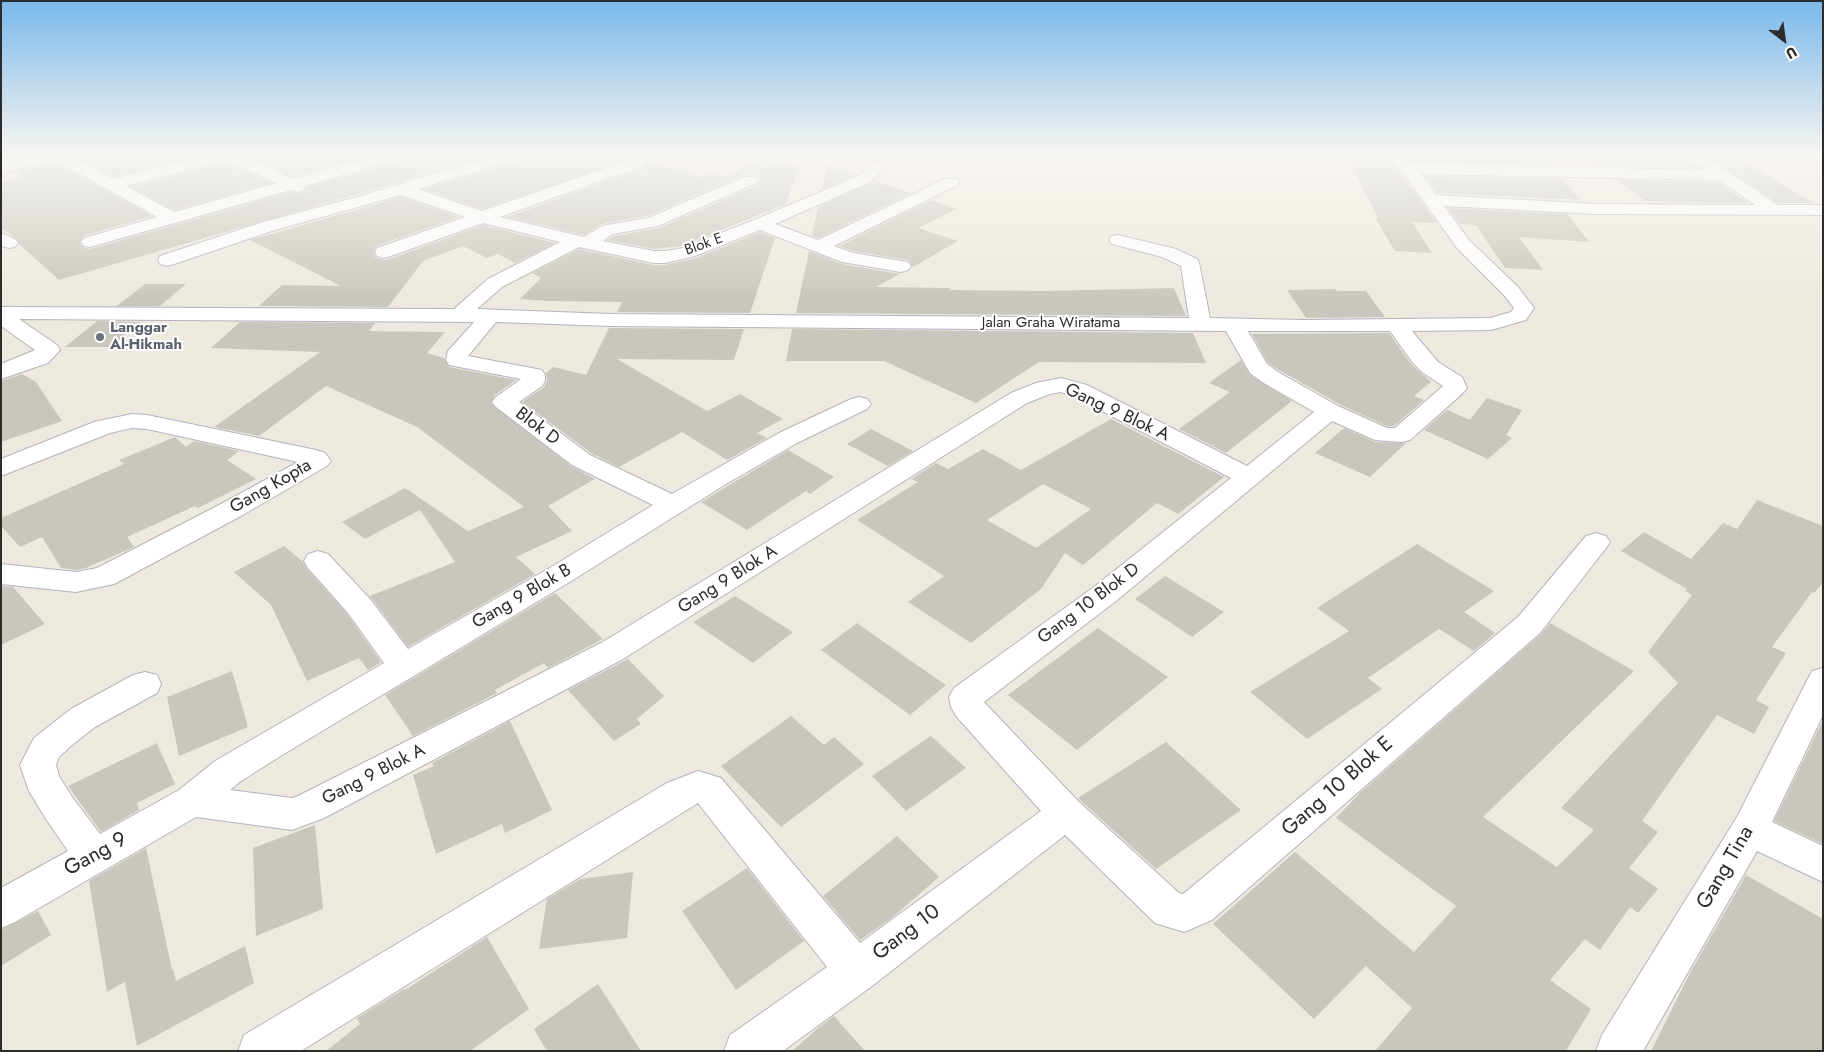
<!DOCTYPE html>
<style>
body{margin:0}
#map{position:relative;width:1824px;height:1052px;overflow:hidden;background:#eee9df;font-family:Jost,sans-serif}
canvas{display:block}
.frame{position:absolute;inset:0;border:2px solid #2c2c2c;pointer-events:none}
.north{position:absolute;left:1759px;top:15px;width:50px;height:50px;-webkit-text-stroke:4px #fff;paint-order:stroke;rotate:150deg;font-size:14px;font-weight:700;line-height:20px;text-align:center;color:#2c2c2c}
.north::after{content:'';display:block;margin:auto;width:18px;height:22px;background:#2c2c2c;clip-path:polygon(50% 0,100% 100%,50% 72%,0 100%)}
</style>
<div id="map">
<canvas width="1824" height="1052"></canvas>
<div class="frame"></div>
<div class="north">U</div>
</div>
<script>
const context = document.querySelector('canvas').getContext('2d');
context.lineJoin = 'round';
function fillPath(path, color) {
  context.fillStyle = color;
  context.fill(path, 'evenodd');
}
function toPath(rows) {
  const path = new Path2D();
  for (const r of rows) {
    path.moveTo(r[0], r[1]);
    for (let i = 2; i < r.length; i += 2) path.lineTo(r[i], r[i + 1]);
  }
  return path;
}
function trace(path, color, width, dash) {
  context.strokeStyle = color;
  context.lineWidth = width;
  context.lineCap = dash ? 'butt' : 'round';
  context.setLineDash(dash || []);
  context.stroke(path);
}
function write(font, color, halo, rows, align = 'center') {
  context.font = font + ' Jost,sans-serif';
  context.lineWidth = 4;
  context.setLineDash([]);
  context.textBaseline = 'middle';
  context.strokeStyle = halo;
  context.fillStyle = color;
  for (const [text, x, y, turn = 0] of rows) {
    context.save();
    context.translate(x, y);
    context.rotate((+turn || 0) * Math.PI / 180);
    context.textAlign = isNaN(turn) ? turn : align;
    if (halo) context.strokeText(text, 0, 0);
    context.fillText(text, 0, 0);
    context.restore();
  }
}
const building = toPath([
 [1,153,40,153,1,161],
 [74,153,209,153,114,177,73,155],
 [241,153,381,153,293,177],
 [411,153,500,153,59,280,19,244,16,238,1,228,1,183,23,177,15,172,56,162,152,216,83,236,80,243,84,248,90,249,291,192,299,194,305,192,307,187,407,158],
 [530,153,621,153,636,157,482,209,424,189,526,158],
 [1345,153,1385,153,1437,223,1412,222,1432,253,1395,251,1375,218,1378,218],
 [1404,153,1542,156,1550,165,1414,162],
 [1586,155,1683,156,1699,168,1600,166],
 [1708,156,1736,156,1813,203,1778,203],
 [763,158,799,167,786,204,682,246,654,249,608,240,614,236,659,228,757,185,760,181,758,176,743,175,647,216,602,224,584,235,507,217,645,167,647,161,701,177,711,173,724,177],
 [224,162,271,183,174,210,131,187],
 [827,165,856,175,822,189],
 [1425,176,1562,179,1581,200,1437,193],
 [1618,180,1718,182,1748,203,1645,201],
 [874,181,911,193,818,238,812,236,818,207],
 [401,197,459,217,376,246,373,253,376,258,385,260,392,258,483,225,555,243,515,263,498,254,487,258,463,246,423,261,388,307,259,306,282,285,341,286,250,240],
 [931,200,957,209,918,228,958,241,913,267,908,260,853,251,839,246],
 [1448,208,1567,214,1589,242,1519,237,1543,270,1505,268,1476,225,1460,224],
 [760,232,775,238,750,313,617,312,622,302,549,301,520,299,541,278,532,273,579,249,654,265,665,265,696,258],
 [809,251,842,264,900,274,876,287,950,288,950,290,1045,291,1174,288,1186,316,796,313],
 [145,284,186,284,160,306,117,306],
 [1336,289,1337,291,1366,291,1385,317,1306,318,1287,290],
 [97,321,141,322,111,347,65,347],
 [240,322,375,323,369,331,445,332,427,353,444,358,449,367,516,380,495,395,491,403,571,466,595,479,548,506,572,531,516,557,535,574,408,647,370,596,455,562,420,510,365,539,342,522,405,488,468,531,524,507,417,427,326,386,259,436,214,427,320,352,211,348],
 [609,328,744,329,734,360,617,359,707,411,740,394,783,419,757,433,767,438,727,460,682,432,619,467,591,453,522,402,544,387,547,381,546,373,553,367,586,375],
 [792,329,1193,333,1206,363,1039,362,976,403,884,361,786,361],
 [1389,333,1411,364,1431,382,1414,396,1424,400,1394,426,1387,426,1339,404,1279,370,1268,363,1252,334],
 [1241,360,1249,374,1292,401,1226,453,1179,429,1230,392,1209,383],
 [22,374,36,382,62,421,1,442,1,381],
 [1487,398,1522,410,1506,435,1512,438,1488,459,1424,430,1447,410,1470,420],
 [1111,419,1224,477,1178,514,1157,503,1083,565,1065,553,1041,589,971,643,908,602,944,576,857,520,918,482,911,479,936,463,948,469,983,449,1021,470],
 [1043,484,1091,509,1036,548,987,520],
 [1344,428,1375,442,1406,443,1370,477,1315,453],
 [871,429,913,451,888,466,847,444],
 [175,437,186,447,194,441,239,451,227,460,256,479,198,508,195,506,127,537,134,547,86,568,76,570,61,568,42,537,20,547,1,526,1,518,124,464,119,460],
 [788,450,834,477,810,494,806,491,747,530,701,502],
 [1757,500,1823,526,1823,583,1814,593,1812,592,1772,647,1786,653,1756,700,1769,707,1754,734,1717,715,1642,821,1658,832,1629,868,1658,889,1638,913,1630,907,1600,950,1585,939,1550,980,1591,1009,1566,1051,1375,1051,1412,1008,1366,966,1314,1019,1213,924,1295,852,1414,952,1456,906,1336,818,1361,792,1541,634,1550,623,1634,671,1483,817,1557,867,1594,830,1561,808,1678,683,1648,652,1692,595,1685,591,1687,589,1621,551,1644,532,1691,559,1723,523,1737,529],
 [1417,544,1494,591,1464,612,1495,633,1474,651,1439,629,1368,678,1382,689,1307,739,1250,692,1349,631,1317,608],
 [284,546,302,561,307,569,347,614,381,662,368,670,359,658,307,681,271,605,234,572],
 [1165,576,1224,612,1192,637,1135,599],
 [1,586,13,587,45,624,1,645],
 [555,593,603,639,548,668,544,663,495,690,497,693,413,736,385,695],
 [735,596,793,632,753,663,693,622],
 [857,623,875,636,946,685,910,715,821,650],
 [1098,628,1168,677,1077,750,1008,695],
 [628,659,664,696,637,719,641,724,614,741,568,690],
 [232,671,248,727,179,756,167,697],
 [791,716,824,745,834,737,864,764,781,827,721,766],
 [1823,720,1823,844,1774,821],
 [510,721,552,810,505,833,502,824,436,854,413,775,434,766,432,763],
 [931,736,966,768,906,811,872,776],
 [1166,742,1241,810,1156,869,1078,798],
 [157,743,175,784,137,803,139,810,101,832,68,786],
 [315,825,323,909,256,936,253,848],
 [897,836,939,877,893,917,860,940,823,896],
 [146,848,172,970,173,969,176,981,245,946,254,983,137,1046,125,982,107,992,89,881],
 [747,868,804,941,736,990,682,911],
 [633,872,627,938,539,949,547,899,580,879],
 [1746,875,1823,919,1823,1051,1651,1051,1690,973],
 [38,911,51,935,1,966,1,930],
 [487,937,529,1009,470,1051,326,1051,360,1024,357,1018,404,989,405,990],
 [598,984,641,1051,547,1051,534,1029],
 [834,1016,865,1051,792,1051,818,1028]
]);
const minor = toPath([
 [47,153,72,153,71,156,114,179,215,153,239,153,239,155,293,179,386,153,409,153,406,156,305,186,304,190,298,192,291,190,90,247,84,246,81,242,84,238,157,217,56,160,1,173,1,163,47,153],
 [224,160,277,183,174,212,126,186,224,160],
 [505,153,528,153,525,156,418,189,482,211,632,159,644,159,646,162,644,165,500,217,584,237,602,226,648,218,744,177,756,177,758,180,756,183,658,226,613,234,603,241,654,251,665,251,683,248,754,220,858,176,872,164,878,162,884,164,886,167,870,182,775,224,818,240,945,179,957,179,959,182,957,185,834,246,853,253,908,262,911,266,908,270,901,272,842,262,760,230,695,256,665,263,654,263,579,247,502,287,477,309,611,314,1189,318,1181,266,1162,257,1112,244,1109,240,1112,236,1118,235,1176,249,1197,259,1199,263,1210,318,1305,320,1490,318,1511,312,1514,308,1504,295,1457,248,1403,172,1387,153,1402,153,1413,164,1705,170,1683,153,1701,153,1778,205,1823,205,1823,215,1597,214,1444,206,1469,240,1518,287,1534,308,1526,320,1491,330,1412,331,1438,362,1462,377,1467,388,1463,393,1410,440,1401,442,1375,440,1332,421,1116,601,984,702,1079,802,1179,893,1183,894,1518,617,1586,536,1596,533,1606,536,1610,542,1606,548,1540,633,1212,920,1184,932,1155,923,1065,835,872,986,783,1051,724,1051,730,1035,827,967,698,803,301,1051,238,1051,244,1035,667,783,698,771,721,778,860,943,1041,811,956,716,951,707,949,697,954,688,1094,587,1231,478,1071,395,1060,392,1050,394,1027,403,623,659,324,818,292,830,196,817,15,922,1,928,1,888,68,851,46,819,29,791,20,765,34,738,71,709,133,675,145,672,157,675,161,684,157,693,95,727,72,745,59,757,56,765,59,776,72,797,100,834,179,790,215,761,384,663,348,613,308,568,304,561,308,554,318,551,328,554,370,599,408,649,553,566,653,505,572,465,496,407,492,402,496,397,521,379,449,365,446,360,448,351,474,322,19,319,57,345,60,350,48,363,1,379,1,364,35,350,1,326,1,307,454,309,488,279,560,242,483,223,391,256,384,258,377,256,375,252,377,248,465,217,401,195,275,230,174,264,167,266,160,264,158,260,160,256,263,222,357,197,505,153],
 [1421,174,1719,180,1755,205,1597,204,1436,195,1421,174],
 [496,322,611,326,1226,331,1250,373,1262,382,1314,412,1247,466,1087,385,1061,378,1036,383,1011,393,601,643,298,796,292,798,230,790,241,781,279,757,573,580,726,484,797,443,867,409,871,404,867,399,859,397,851,399,779,433,672,494,590,455,519,402,542,386,545,381,545,375,542,370,468,356,496,322],
 [1248,331,1390,331,1413,363,1422,372,1443,386,1395,428,1387,428,1338,406,1278,372,1267,364,1248,331],
 [1808,153,1823,153,1823,161,1811,156,1808,153],
 [1,233,15,239,18,243,15,247,9,248,1,246,1,233],
 [132,414,147,415,316,450,325,453,331,461,327,466,241,516,114,584,76,592,1,584,1,564,76,572,97,568,221,504,298,462,147,429,132,428,110,433,1,476,1,459,94,422,132,414],
 [1823,668,1823,715,1772,822,1823,846,1823,882,1757,851,1643,1051,1596,1051,1602,1035,1737,817,1812,671,1823,668]
]);
const markers = [
 [100,337,5,"#6b7280"]
];
const farStreetnames = [
 ["Blok E",704,245,-20],
 ["Jalan Graha Wiratama",1051,323]
];
const farWorshipnames = [
 ["Langgar",110,328],
 ["Al-Hikmah",110,345]
];
const streetNames = [
 ["Gang 9 Blok A",1117,413,25],
 ["Blok D",537,427,37],
 ["Gang Kopta",271,487,-30],
 ["Gang 9 Blok A",728,580,-32],
 ["Gang 9 Blok B",522,597,-30],
 ["Gang 10 Blok D",1089,604,-37],
 ["Gang 9 Blok A",374,775,-27]
];
const nearStreetnames = [
 ["Gang 10 Blok E",1338,787,-41],
 ["Gang 9",96,855,-29],
 ["Gang Tina",1726,868,-60],
 ["Gang 10",907,933,-37]
];
fillPath(building, '#c9c7bd');
trace(minor, '#b2b3c0', 2);
fillPath(minor, '#fff');
const sky = context.createLinearGradient(0, 0, 0, 300);
sky.addColorStop(0, '#79b8eb');
sky.addColorStop(0.51, '#f7f5f1');
sky.addColorStop(1, '#f7f5f100');
context.fillStyle = sky;
context.fillRect(0, 0, 1824, 300);
for (const [x, y, r, color] of markers) {
  const dot = new Path2D();
  dot.arc(x, y, r, 0, 2 * Math.PI);
  context.fillStyle = color;
  context.fill(dot);
  trace(dot, '#fff', 2);
}
write('15px', '#2c2c2c', '#fff', farStreetnames);
write('bold 15px', '#5b616d', '#fff', farWorshipnames, 'left');
write('18px', '#2c2c2c', '#fff', streetNames);
write('21px', '#2c2c2c', '#fff', nearStreetnames);
</script>
